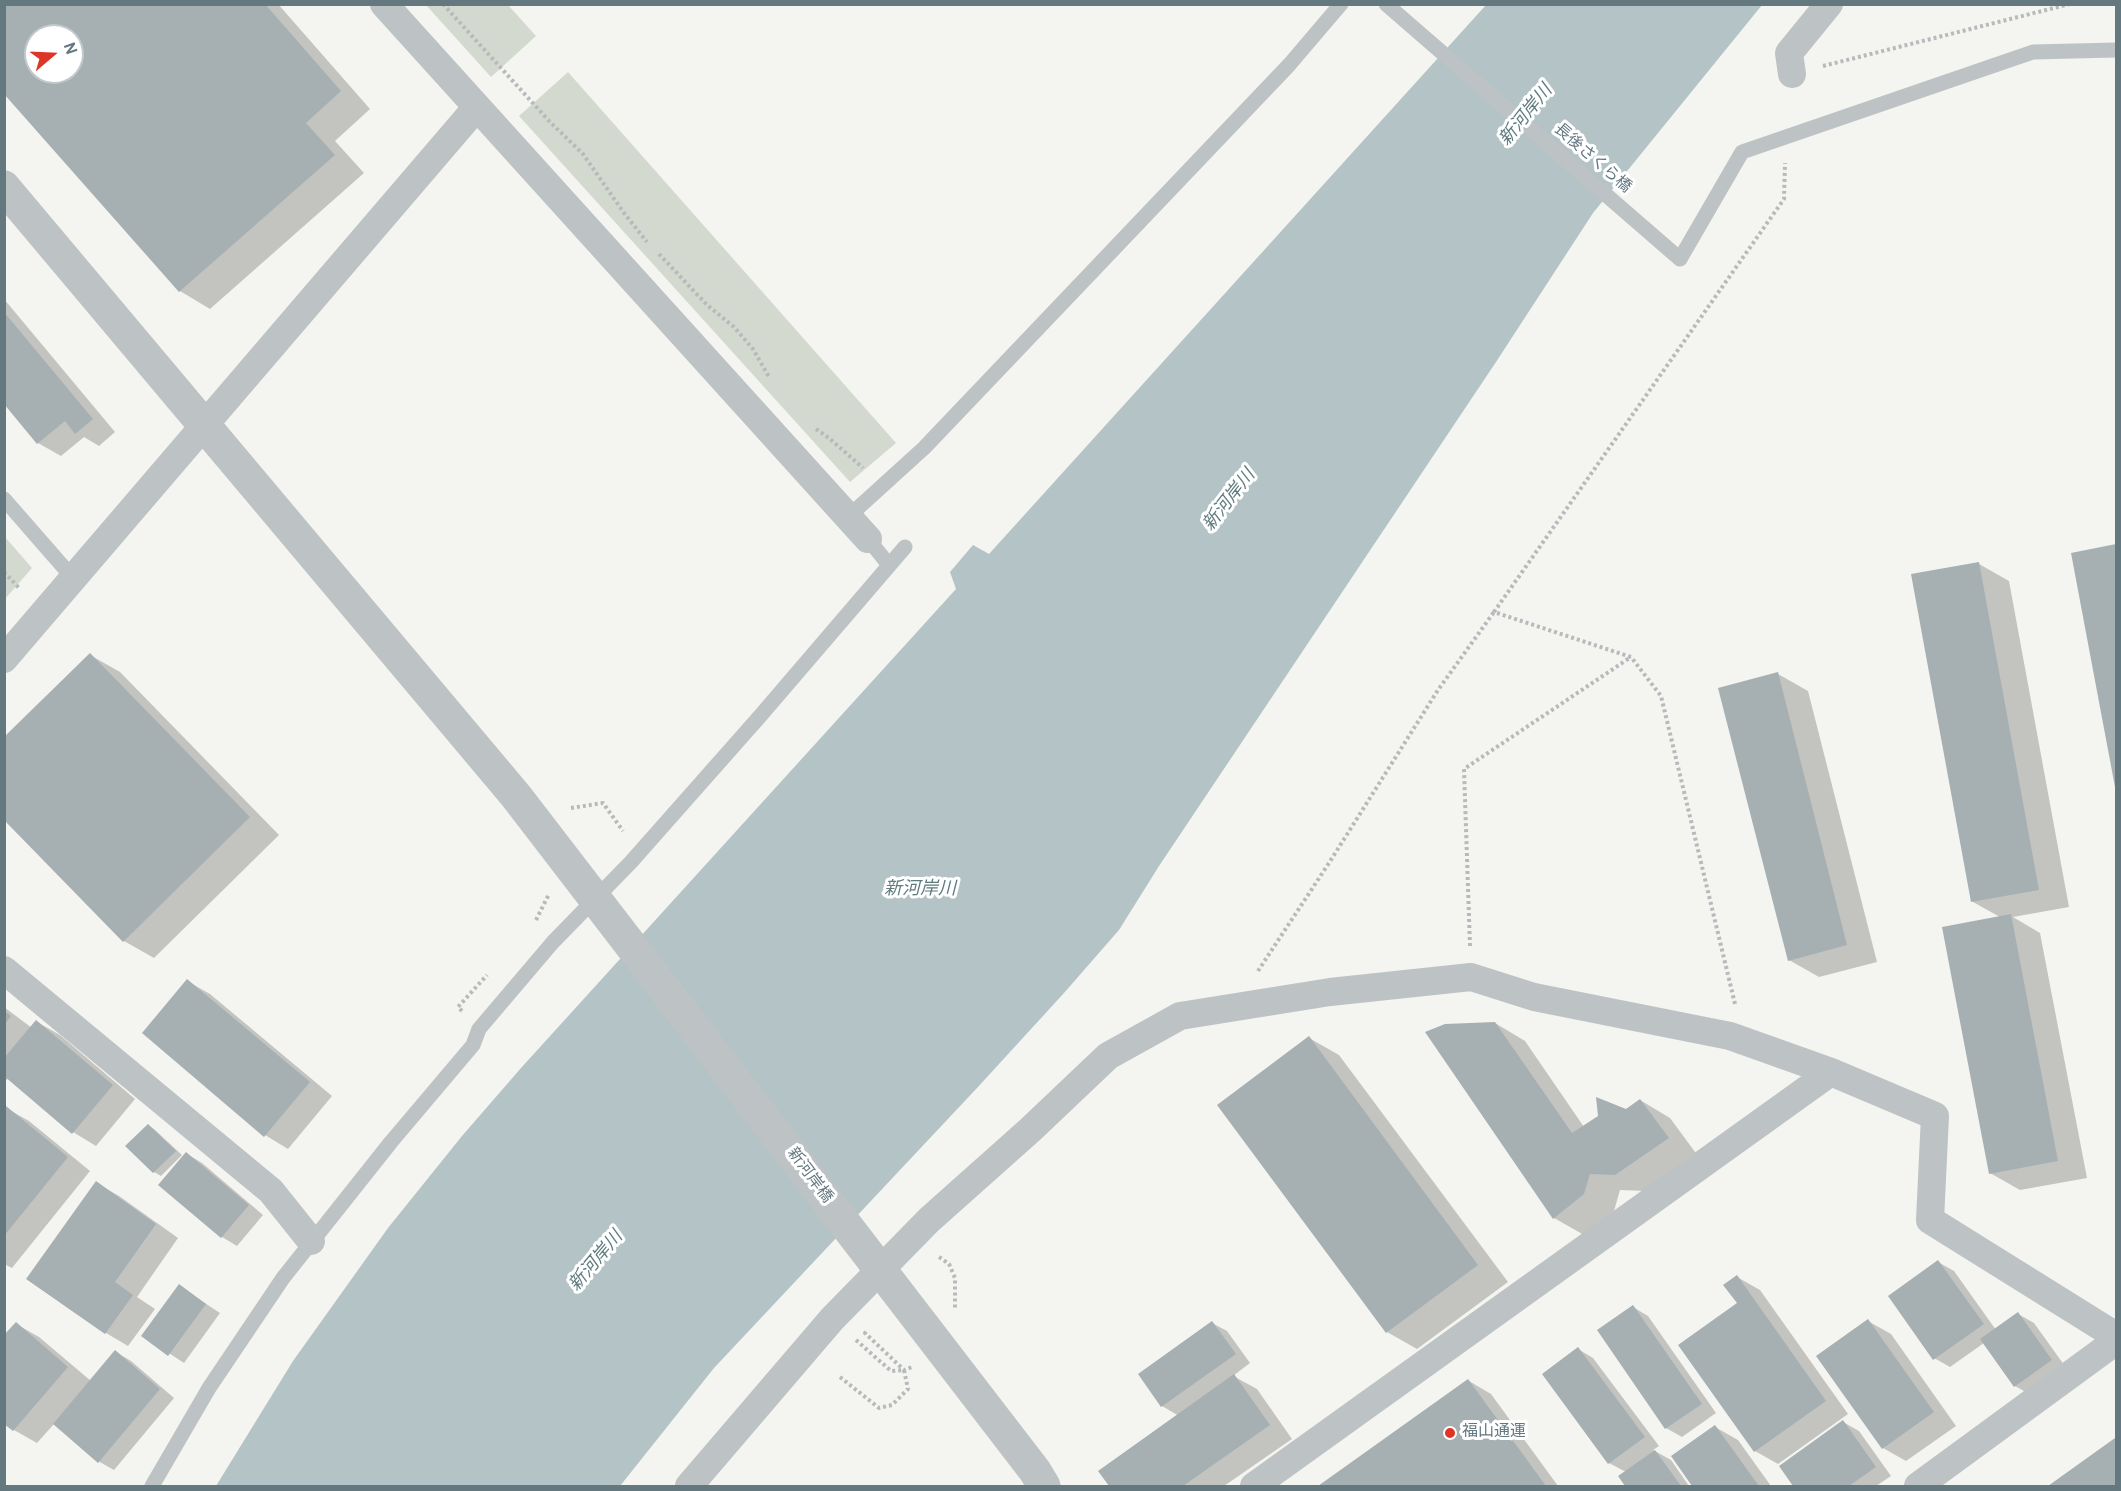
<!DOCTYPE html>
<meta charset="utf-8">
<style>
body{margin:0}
#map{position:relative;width:2121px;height:1491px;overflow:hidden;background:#f4f4f0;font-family:Overpass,sans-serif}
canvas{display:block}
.frame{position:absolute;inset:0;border:6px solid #647880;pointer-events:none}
.north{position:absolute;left:24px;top:24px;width:60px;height:60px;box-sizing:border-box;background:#fff;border:2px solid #c1c9cc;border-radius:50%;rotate:71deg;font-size:16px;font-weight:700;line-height:24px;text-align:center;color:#647880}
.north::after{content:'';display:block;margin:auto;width:21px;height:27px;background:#de3526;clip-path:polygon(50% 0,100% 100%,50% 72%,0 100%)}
</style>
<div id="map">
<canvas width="2121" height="1491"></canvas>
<div class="frame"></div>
<div class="north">N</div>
</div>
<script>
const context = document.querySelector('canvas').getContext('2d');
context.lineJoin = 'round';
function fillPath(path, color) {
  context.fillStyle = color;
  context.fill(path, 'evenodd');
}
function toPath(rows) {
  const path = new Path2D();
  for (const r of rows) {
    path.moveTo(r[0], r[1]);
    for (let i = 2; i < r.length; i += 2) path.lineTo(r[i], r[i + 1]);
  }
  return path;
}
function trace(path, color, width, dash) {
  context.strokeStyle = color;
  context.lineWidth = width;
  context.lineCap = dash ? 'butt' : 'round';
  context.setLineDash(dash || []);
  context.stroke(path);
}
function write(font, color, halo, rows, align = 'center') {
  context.font = font + ' Overpass,"Noto Sans JP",sans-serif';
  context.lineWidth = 6;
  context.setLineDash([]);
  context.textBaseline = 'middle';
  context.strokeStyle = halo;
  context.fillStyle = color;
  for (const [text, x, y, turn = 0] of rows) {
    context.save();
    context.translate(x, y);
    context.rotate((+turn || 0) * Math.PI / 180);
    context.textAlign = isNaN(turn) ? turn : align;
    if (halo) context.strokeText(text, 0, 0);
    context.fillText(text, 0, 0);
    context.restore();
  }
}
const green = toPath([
 [426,5,508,5,536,36,491,77],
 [568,72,896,443,850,482,519,116],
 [5,537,32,568,5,599]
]);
const water = toPath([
 [1486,5,1762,5,1593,213,1496,362,1159,866,1119,930,1064,993,977,1088,714,1368,620,1486,216,1486,293,1361,388,1228,462,1136,521,1068,956,589,950,572,973,545,989,554]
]);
const shadow = toPath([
 [4,4,278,4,370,109,335,141,364,173,210,309,180,291,4,92],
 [36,36,72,36,72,72,36,72],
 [4,299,115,432,99,446,84,437,61,456,38,443,4,402],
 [2116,546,2116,784,2073,554],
 [1979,564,2009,581,2069,907,2013,917,2040,933,2087,1178,2020,1190,1990,1173,2000,917,1973,902],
 [90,655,120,672,279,835,154,958,124,941],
 [1778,674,1808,691,1877,962,1819,977,1789,960],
 [187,981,210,994,332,1096,288,1149,265,1135],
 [4,1007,32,1028,37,1022,60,1035,135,1099,96,1146,73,1132,8,1078,4,1083],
 [1495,1023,1525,1041,1584,1127,1626,1111,1640,1100,1670,1118,1698,1156,1645,1191,1620,1190,1614,1211,1584,1235,1554,1218],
 [1309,1038,1339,1055,1508,1282,1417,1349,1387,1332],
 [6,1108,29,1121,90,1171,12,1268,4,1264,4,1110],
 [148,1125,155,1130,182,1155,161,1176,154,1172,127,1146],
 [187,1154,202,1163,263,1215,237,1246,222,1237],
 [96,1183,119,1196,178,1238,137,1297,155,1309,128,1346,106,1333],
 [1938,1262,1954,1271,1996,1330,2018,1314,2034,1323,2067,1369,2031,1395,2015,1386,1984,1343,1950,1367,1934,1358],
 [1737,1277,1760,1290,1848,1414,1778,1464,1755,1451],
 [179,1286,220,1313,184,1363,143,1336],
 [1633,1307,1648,1316,1716,1413,1682,1437,1666,1428],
 [1868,1321,1891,1334,1956,1426,1906,1461,1883,1448,1818,1356],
 [1212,1323,1227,1331,1250,1363,1233,1376,1257,1389,1292,1439,1224,1486,1111,1486,1101,1472,1179,1416,1162,1406,1140,1374],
 [16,1324,39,1337,91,1381,116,1352,131,1361,174,1398,114,1470,98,1461,54,1424,37,1443,14,1430,4,1422],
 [1578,1349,1593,1358,1659,1446,1653,1450,1671,1460,1689,1486,1627,1486,1620,1476,1626,1472,1609,1463],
 [1469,1381,1491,1394,1558,1486,1321,1486],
 [1843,1422,1859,1431,1891,1476,1876,1486,1795,1486,1781,1466],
 [1715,1427,1738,1440,1771,1486,1694,1486,1673,1456],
 [2115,1440,2116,1441,2116,1486,2051,1486]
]);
const building = toPath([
 [4,4,265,4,341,91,306,123,335,155,179,292,4,94],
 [36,36,72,36,72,72,36,72],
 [4,312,93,419,75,434,65,421,37,444,4,404],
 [2116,544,2116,786,2115,787,2071,553],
 [1979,562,2039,890,1971,902,1911,574],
 [90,653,250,817,123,942,4,820,4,737],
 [1778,672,1847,945,1788,961,1718,688],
 [2011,914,2058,1161,1989,1174,1942,927],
 [187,979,310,1082,264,1137,142,1033],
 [4,1011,11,1016,4,1025],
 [36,1020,113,1085,72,1134,4,1076,4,1058],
 [1495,1022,1572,1133,1598,1116,1596,1097,1626,1109,1640,1099,1669,1138,1615,1175,1590,1174,1584,1194,1553,1219,1425,1032,1445,1024],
 [1309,1036,1478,1265,1386,1333,1217,1105],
 [6,1106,68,1157,4,1236,4,1108],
 [148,1124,176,1151,153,1173,125,1146],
 [186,1152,249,1205,221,1238,158,1185],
 [96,1181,156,1224,115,1282,133,1295,105,1334,26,1279],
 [1938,1260,1984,1324,1933,1360,1888,1296],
 [1737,1275,1826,1401,1754,1452,1678,1345,1737,1303,1723,1285],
 [179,1284,206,1304,168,1356,141,1336],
 [1633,1305,1702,1404,1665,1429,1597,1330],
 [2018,1312,2052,1360,2014,1387,1980,1339],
 [1868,1319,1934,1412,1882,1449,1816,1356],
 [1212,1321,1236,1354,1161,1407,1138,1374],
 [16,1322,68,1367,13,1431,4,1424,4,1335],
 [1578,1347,1645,1437,1608,1464,1542,1374],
 [115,1350,160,1389,98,1463,53,1424],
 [1234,1374,1270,1425,1183,1486,1109,1486,1098,1471],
 [1468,1379,1546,1486,1318,1486],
 [1843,1420,1876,1467,1849,1486,1793,1486,1779,1466],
 [1715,1425,1759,1486,1692,1486,1671,1456],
 [2115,1438,2116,1441,2116,1486,2048,1486],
 [1655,1450,1681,1486,1625,1486,1618,1476]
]);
const path = toPath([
 [443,4,550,122,583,154,624,213,647,242],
 [1823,66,2070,4],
 [659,254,707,305,734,327,753,349,769,377],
 [816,429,829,438,863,468],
 [4,572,20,589],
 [571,808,603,803,623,831],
 [536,920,549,894],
 [1470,946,1464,769,1631,657],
 [1258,971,1329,863,1438,690,1494,612],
 [1735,1004,1661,696,1631,657,1494,612,1784,199,1785,163],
 [462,1011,458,1007,487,975],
 [939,1257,949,1264,955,1278,955,1309],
 [866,1332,865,1333,904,1370,912,1367],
 [840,1377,879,1408,892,1405,908,1389,904,1370,891,1371,856,1340]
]);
const service = toPath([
 [1386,4,1680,259,1742,152,2033,52,2116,50],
 [4,499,73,578],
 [848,517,924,448,1289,65,1341,4],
 [868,539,889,565],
 [152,1486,209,1388,283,1278,391,1142,473,1045,479,1029,553,942,631,862,761,715,905,547]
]);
const minor = toPath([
 [384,4,868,539],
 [1792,74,1789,53,1829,4],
 [4,659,476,108],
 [4,970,271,1191,311,1241],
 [689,1486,832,1319,929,1220,1030,1130,1108,1056,1180,1016,1330,992,1471,977,1534,997,1730,1036,1831,1072,1935,1116,1930,1220,2116,1336],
 [1254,1486,1831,1072],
 [1918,1486,2116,1341]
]);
const tertiary = toPath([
 [4,187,516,796,1035,1471,1044,1486]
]);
const markers = [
 [1450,1433,6,"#de3526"]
];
const streetNames = [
 ["長後さくら橋",1592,159,41],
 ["新河岸橋",809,1176,53]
];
const poiNames = [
 ["福山通運",1462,1433]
];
const waterNames = [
 ["新河岸川",1527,116,-51],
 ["新河岸川",1230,501,-52],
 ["新河岸川",920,890],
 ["新河岸川",597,1262,-50]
];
fillPath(green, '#d4d9cf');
fillPath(water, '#b4c3c5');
fillPath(shadow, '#0003');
fillPath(building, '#a6afb2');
trace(path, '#b7babc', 4, [3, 3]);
trace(service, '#bdc2c4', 15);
trace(minor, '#bdc2c4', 28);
trace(tertiary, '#bdc2c4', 33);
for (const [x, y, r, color] of markers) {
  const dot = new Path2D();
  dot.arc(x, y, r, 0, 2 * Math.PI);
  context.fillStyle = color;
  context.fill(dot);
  trace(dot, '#fff', 2);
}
write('16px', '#647880', '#fff', streetNames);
write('16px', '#647880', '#fff', poiNames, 'left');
write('italic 18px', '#5f7b7e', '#fff', waterNames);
</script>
